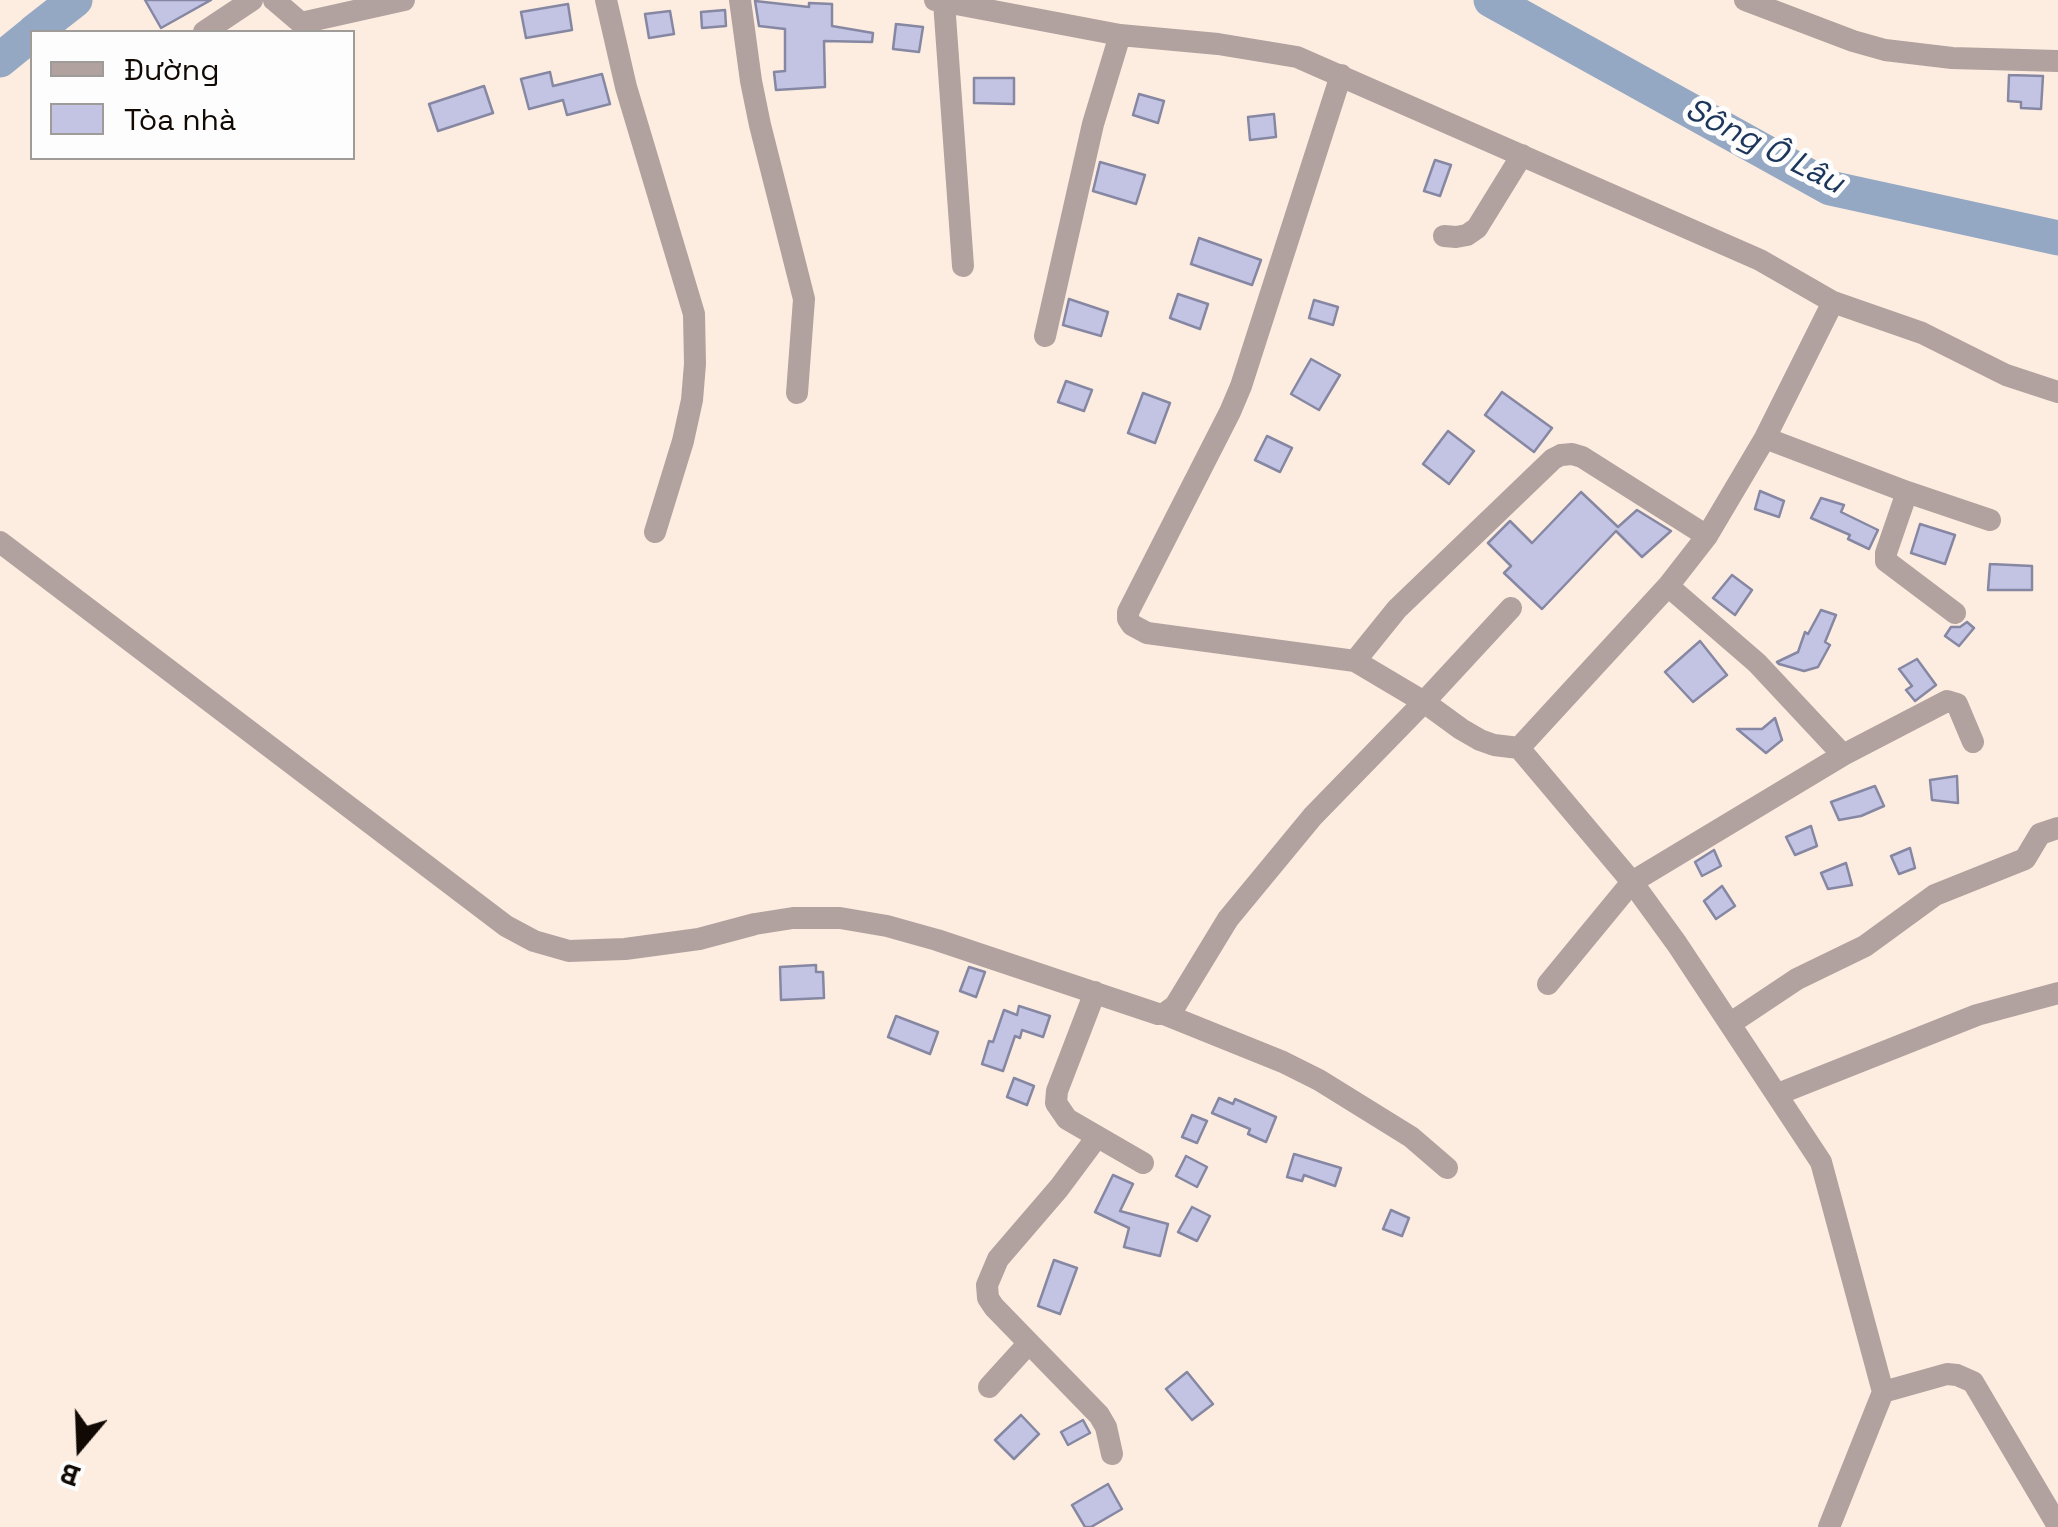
<!DOCTYPE html>
<meta charset="utf-8">
<style>
body{margin:0}
#map{position:relative;width:2058px;height:1527px;overflow:hidden;background:#fdede0;font-family:"Space Grotesk",sans-serif}
canvas{display:block}
.legend{position:absolute;left:30px;top:30px;width:325px;height:130px;box-sizing:border-box;background:#fdfdfd;border:2px solid #9f9b99;margin:0;padding:12px 18px;list-style:none;font-size:30px;color:#110904}
.legend li{display:flex;align-items:center;gap:20px;height:50px}
.legend b{width:50px;border:2px solid #9f9b99}
.north{position:absolute;left:30px;top:1397px;width:100px;height:100px;-webkit-text-stroke:8px #fdfdfd;paint-order:stroke;rotate:199deg;font-size:28px;font-weight:700;line-height:40px;text-align:center;color:#110904}
.north::after{content:'';display:block;margin:auto;width:35px;height:45px;background:#110904;clip-path:polygon(50% 0,100% 100%,50% 72%,0 100%)}
</style>
<div id="map">
<canvas width="2058" height="1527"></canvas>
<ul class="legend">
<li><b style="height:12px;background:#b1a2a0"></b>Đường</li>
<li><b style="height:28px;background:#c3c4e4"></b>Tòa nhà</li>
</ul>
<div class="north">B</div>
</div>
<script>
const context = document.querySelector('canvas').getContext('2d');
context.lineJoin = 'round';
function toPath(rows) {
  const path = new Path2D();
  for (const r of rows) {
    path.moveTo(r[0], r[1]);
    for (let i = 2; i < r.length; i += 2) path.lineTo(r[i], r[i + 1]);
  }
  return path;
}
function trace(path, color, width, dash) {
  context.strokeStyle = color;
  context.lineWidth = width;
  context.lineCap = dash ? 'butt' : 'round';
  context.setLineDash(dash || []);
  context.stroke(path);
}
function fillPath(path, color) {
  context.fillStyle = color;
  context.fill(path, 'evenodd');
}
function write(font, color, halo, rows, align = 'center') {
  context.font = font + ' "Space Grotesk",sans-serif';
  context.lineWidth = 10;
  context.setLineDash([]);
  context.textBaseline = 'middle';
  context.strokeStyle = halo;
  context.fillStyle = color;
  for (const [text, x, y, turn = 0] of rows) {
    context.save();
    context.translate(x, y);
    context.rotate((+turn || 0) * Math.PI / 180);
    context.textAlign = isNaN(turn) ? turn : align;
    if (halo) context.strokeText(text, 0, 0);
    context.fillText(text, 0, 0);
    context.restore();
  }
}
const river = toPath([
 [1491,0,1830,188,2058,238],
 [34,32,75,0],
 [0,60,32,34]
]);
const building = toPath([
 [145,0,211,0,161,28,145,0],
 [755,1,809,7,809,3,832,4,832,26,873,33,872,42,824,41,825,87,776,90,774,72,785,71,785,29,759,26,755,1],
 [568,4,572,30,526,38,521,12,568,4],
 [725,10,726,26,702,28,701,12,725,10],
 [670,11,674,34,649,38,645,14,670,11],
 [896,24,923,27,919,52,893,49,896,24],
 [550,72,553,86,602,74,610,104,567,115,563,100,529,109,521,79,550,72],
 [2009,75,2043,76,2041,109,2021,108,2021,102,2008,101,2009,75],
 [974,78,1014,78,1014,104,974,103,974,78],
 [484,86,493,113,438,131,429,104,484,86],
 [1139,94,1164,101,1158,123,1133,115,1139,94],
 [1274,114,1276,137,1250,140,1248,117,1274,114],
 [1435,160,1451,165,1440,196,1424,191,1435,160],
 [1100,162,1145,175,1136,204,1093,191,1100,162],
 [1199,238,1261,260,1252,285,1191,264,1199,238],
 [1178,294,1208,304,1200,329,1170,318,1178,294],
 [1069,299,1108,312,1101,336,1063,325,1069,299],
 [1314,300,1338,307,1333,325,1309,318,1314,300],
 [1311,359,1340,375,1319,410,1291,394,1311,359],
 [1066,381,1092,390,1084,411,1058,402,1066,381],
 [1502,392,1552,428,1534,452,1485,415,1502,392],
 [1143,393,1170,403,1155,443,1128,433,1143,393],
 [1448,431,1474,451,1449,484,1423,464,1448,431],
 [1267,436,1292,448,1280,472,1255,460,1267,436],
 [1760,491,1784,501,1779,517,1755,509,1760,491],
 [1581,492,1618,527,1637,510,1671,531,1642,557,1616,531,1542,609,1504,573,1511,566,1488,543,1510,521,1532,543,1581,492],
 [1821,498,1844,505,1841,512,1878,530,1869,549,1848,539,1850,535,1811,518,1821,498],
 [1920,524,1955,535,1945,564,1911,553,1920,524],
 [1990,564,2032,566,2032,590,1988,590,1990,564],
 [1732,575,1752,590,1735,615,1713,598,1732,575],
 [1821,610,1836,615,1825,642,1830,645,1818,667,1804,671,1779,664,1777,662,1798,652,1805,632,1808,634,1821,610],
 [1967,622,1974,628,1959,646,1945,636,1951,627,1960,627,1967,622],
 [1700,641,1727,675,1693,702,1665,672,1700,641],
 [1917,659,1936,685,1915,701,1906,690,1912,686,1899,669,1917,659],
 [1775,718,1782,740,1766,753,1737,729,1762,729,1775,718],
 [1957,776,1958,803,1932,800,1930,780,1957,776],
 [1875,786,1884,806,1861,816,1839,820,1831,802,1875,786],
 [1811,826,1817,846,1795,855,1786,837,1811,826],
 [1910,848,1915,868,1899,874,1891,856,1910,848],
 [1714,850,1721,866,1702,876,1695,862,1714,850],
 [1846,863,1852,885,1828,889,1821,873,1846,863],
 [1722,886,1735,906,1716,919,1704,901,1722,886],
 [816,965,816,972,823,972,824,998,781,1000,780,967,816,965],
 [969,967,985,972,976,997,960,991,969,967],
 [1019,1006,1050,1016,1043,1037,1022,1030,1020,1038,1015,1036,1003,1071,982,1064,989,1041,993,1042,1004,1010,1017,1015,1019,1006],
 [896,1016,938,1032,930,1054,888,1037,896,1016],
 [1014,1078,1034,1086,1027,1105,1007,1097,1014,1078],
 [1219,1098,1233,1104,1235,1099,1276,1117,1266,1142,1248,1134,1250,1129,1212,1113,1219,1098],
 [1192,1115,1207,1121,1197,1143,1182,1137,1192,1115],
 [1294,1154,1341,1168,1335,1186,1304,1175,1302,1181,1287,1177,1294,1154],
 [1186,1156,1207,1167,1197,1187,1176,1176,1186,1156],
 [1113,1175,1133,1184,1120,1211,1168,1224,1160,1256,1124,1247,1129,1228,1095,1212,1113,1175],
 [1192,1207,1210,1216,1197,1241,1178,1232,1192,1207],
 [1391,1210,1409,1218,1402,1236,1383,1229,1391,1210],
 [1054,1260,1077,1268,1060,1314,1038,1306,1054,1260],
 [1187,1372,1213,1404,1192,1420,1166,1389,1187,1372],
 [1021,1415,1039,1434,1014,1459,995,1440,1021,1415],
 [1083,1420,1090,1433,1068,1445,1061,1432,1083,1420],
 [1108,1484,1122,1509,1091,1527,1085,1527,1072,1505,1108,1484]
]);
const minor = toPath([
 [274,0,301,23,404,0],
 [606,0,626,87,694,314,695,364,692,400,683,441,655,532],
 [740,0,751,81,760,125,804,299,797,393],
 [935,0,1120,35,1218,44,1297,57,1760,260,1833,302],
 [1745,0,1853,41,1885,50,1952,58,2058,61],
 [944,2,963,266],
 [204,32,252,0],
 [1341,75,1241,386,1230,412,1128,612,1128,619,1132,625,1147,633,1355,661,1424,702,1461,729,1480,740,1494,745,1519,748],
 [1444,236,1456,237,1467,235,1477,228,1522,155],
 [1045,336,1093,124,1120,35],
 [1765,438,1907,492,1990,520],
 [1907,492,1886,553,1886,561,1955,613],
 [0,542,506,926,534,941,569,951,625,949,699,939,755,924,793,918,840,918,887,926,937,940,1158,1014,1164,1014,1175,1006,1228,919,1313,816,1424,702,1511,608],
 [1668,586,1757,663,1843,755],
 [1355,661,1397,609,1553,459,1561,455,1572,454,1582,457,1707,536],
 [1548,984,1632,882,1843,755,1947,701,1957,704,1973,742],
 [1095,992,1057,1091,1056,1103,1067,1119,1143,1163],
 [1164,1014,1283,1062,1319,1080,1411,1137,1447,1168],
 [1731,1023,1797,979,1865,946,1935,895,2025,859,2040,834,2058,828],
 [1778,1094,1977,1015,2058,993],
 [1097,1137,1059,1188,998,1259,987,1285,988,1298,994,1307,1099,1415,1106,1427,1112,1454],
 [989,1387,1029,1343],
 [1883,1392,1947,1374,1957,1375,1973,1382,2058,1526],
 [1829,1527,1883,1392,1821,1162,1677,944,1632,882,1519,748,1668,586,1707,536,1765,438,1833,302,1922,333,2006,375,2058,392]
]);
const waterNames = [
 ["Sông Ô Lâu",1764,147,27]
];
trace(river, '#95a8c3', 35);
fillPath(building, '#c3c4e4');
trace(building, '#8687a2', 2.5);
trace(minor, '#b1a2a0', 22);
write('italic 32px', '#1b355b', '#fdfdfd', waterNames);
</script>
